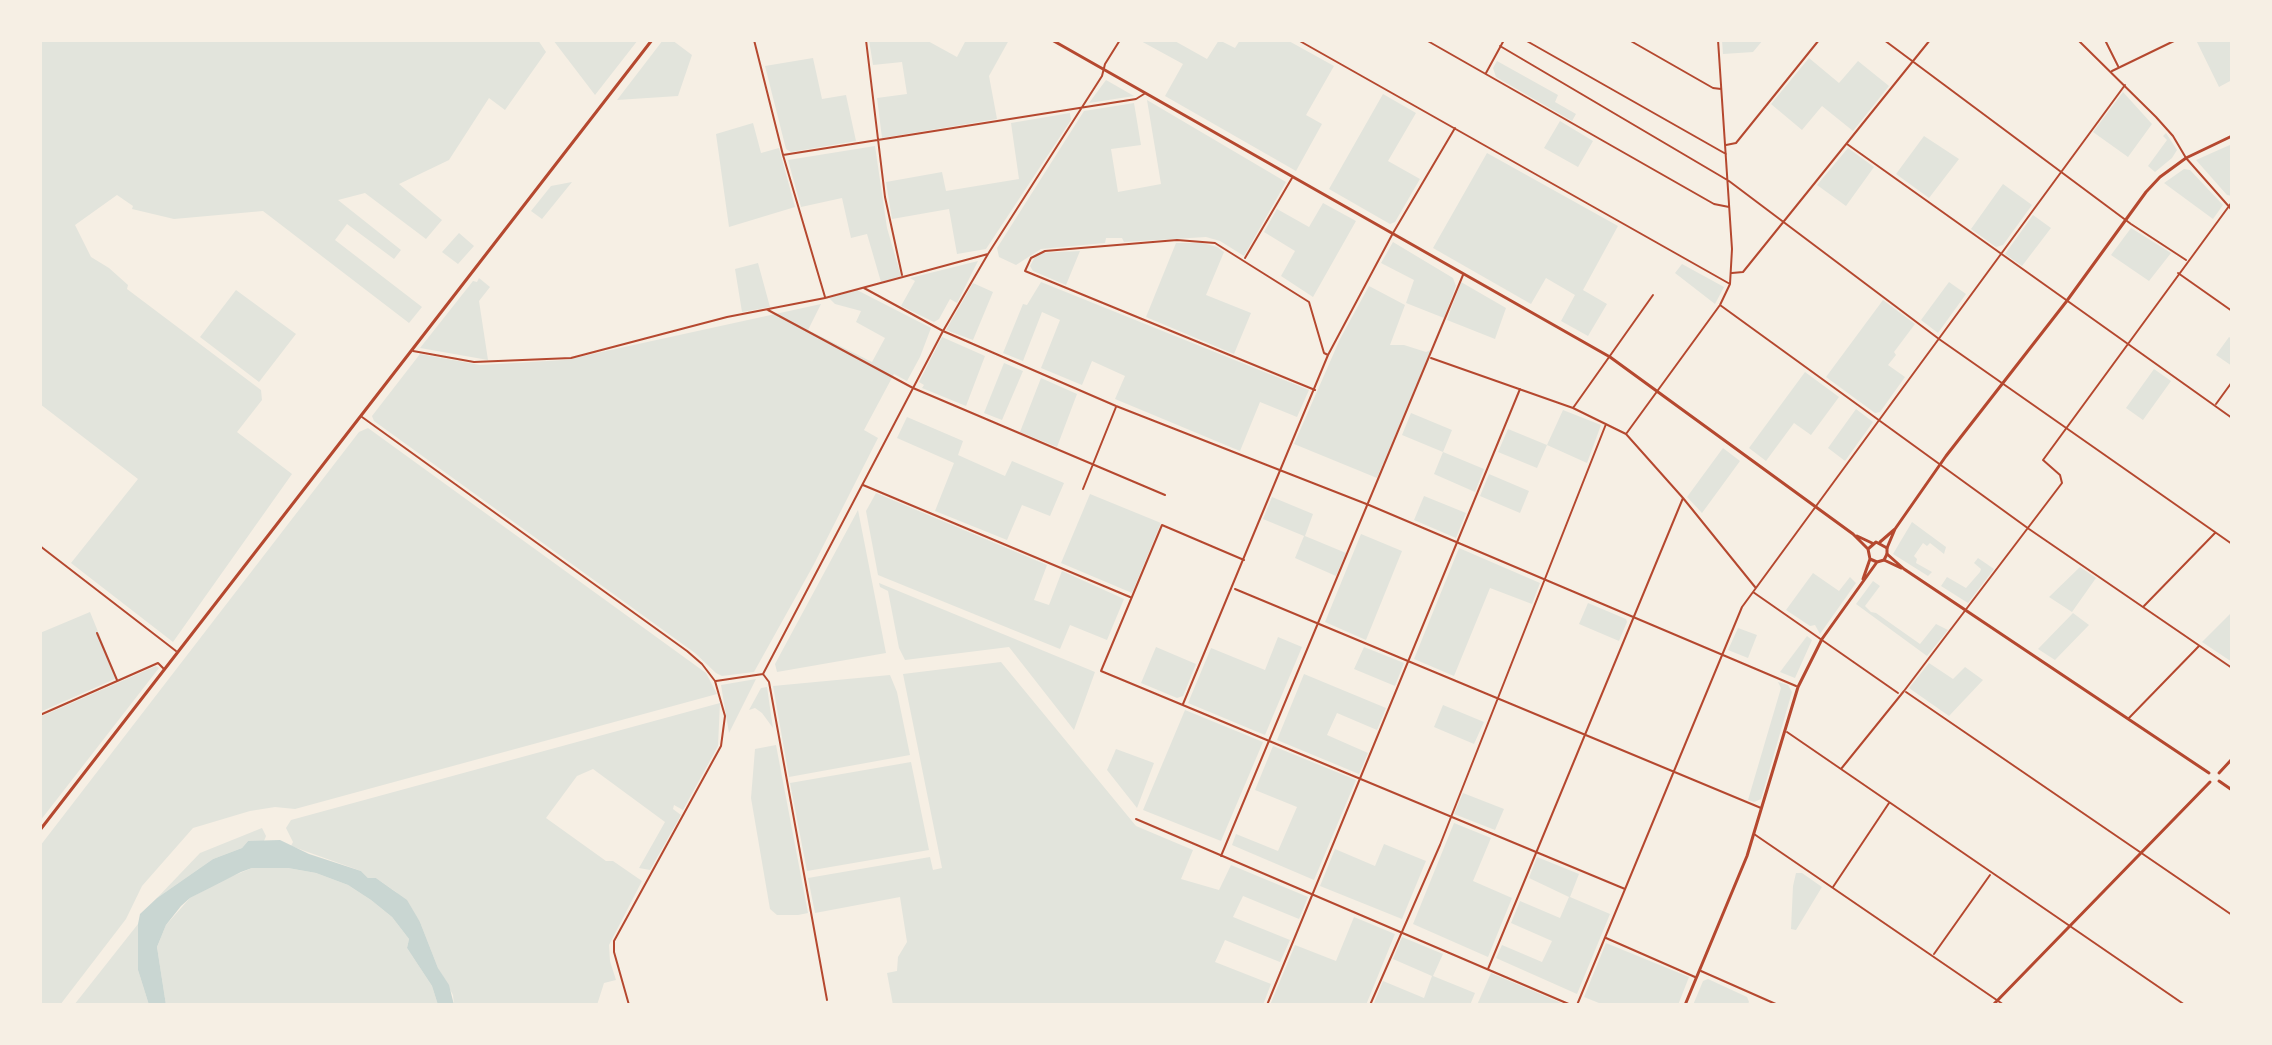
<!DOCTYPE html>
<style>
body{margin:0}
#map{position:relative;width:2272px;height:1045px;overflow:hidden;background:#f6efe4;font-family:"DM Sans",sans-serif}
canvas{display:block}
.frame{position:absolute;inset:0;border:42px solid #f6efe4;pointer-events:none}
</style>
<div id="map">
<canvas width="2272" height="1045"></canvas>
<div class="frame"></div>
</div>
<script>
const context = document.querySelector('canvas').getContext('2d');
context.lineJoin = 'round';
function fillPath(path, color) {
  context.fillStyle = color;
  context.fill(path, 'evenodd');
}
function toPath(rows) {
  const path = new Path2D();
  for (const r of rows) {
    path.moveTo(r[0], r[1]);
    for (let i = 2; i < r.length; i += 2) path.lineTo(r[i], r[i + 1]);
  }
  return path;
}
function trace(path, color, width, dash) {
  context.strokeStyle = color;
  context.lineWidth = width;
  context.lineCap = dash ? 'butt' : 'round';
  context.setLineDash(dash || []);
  context.stroke(path);
}
const green = toPath([
 [40,40,538,40,546,52,505,110,489,98,449,160,399,184,442,220,426,239,365,193,338,200,401,250,394,259,347,224,335,240,422,307,409,323,263,211,174,219,132,209,133,206,117,195,75,225,91,257,109,268,128,285,127,289,261,390,262,400,237,432,292,474,173,642,71,563,138,479,40,404],
 [553,40,638,40,595,95],
 [663,40,672,40,692,55,678,96,617,100],
 [869,40,926,40,957,57,966,40,1009,40,989,76,997,119,882,138,877,98,907,94,902,62,873,65],
 [1139,40,1173,40,1207,59,1219,40,1235,48,1240,40,1287,40,1334,66,1306,115,1322,124,1296,171,1165,96,1183,64],
 [1722,40,1763,40,1753,52,1723,54],
 [2196,40,2232,40,2232,80,2219,87],
 [813,58,822,99,846,95,856,141,791,152,786,149,765,66],
 [1809,58,1839,83,1858,61,1889,86,1853,131,1822,106,1802,130,1771,104],
 [1497,61,1558,95,1555,102,1576,114,1572,121,1496,77,1493,68],
 [1106,80,1134,96,1089,103],
 [2123,92,2152,124,2128,157,2093,132],
 [1383,94,1416,113,1388,161,1420,179,1395,222,1390,224,1329,189],
 [1147,100,1286,182,1244,256,1220,241,1206,237,1124,242,1122,238,1106,238,1105,243,1041,249,1016,265,999,257,997,248,1084,111,1134,103,1141,145,1111,149,1118,192,1161,184],
 [1070,113,1071,120,986,249,957,254,949,209,892,219,886,182,942,172,946,191,1019,179,1011,123],
 [1560,121,1593,141,1578,167,1544,148],
 [753,123,761,153,779,148,795,207,729,227,716,134],
 [2166,133,2177,150,2172,158,2155,172,2148,166,2167,140,2163,136],
 [1924,136,1959,159,1929,198,1896,174],
 [2232,144,2232,196,2227,195,2196,160],
 [875,146,887,228,901,276,881,282,867,234,851,238,842,198,801,207,788,160],
 [1848,148,1874,167,1846,206,1817,185],
 [1487,153,1618,226,1583,290,1607,304,1588,336,1561,321,1575,295,1546,278,1531,304,1433,248],
 [2184,169,2190,170,2223,205,2213,219,2164,183],
 [572,182,542,219,531,211,551,186],
 [2003,184,2032,205,2003,245,1996,247,1971,229],
 [1323,203,1356,221,1313,297,1281,276,1295,251,1264,232,1277,209,1309,227],
 [2033,215,2051,228,2022,266,2005,254],
 [2131,228,2171,253,2149,281,2111,255],
 [459,233,474,246,458,264,442,252],
 [1393,242,1453,278,1456,286,1444,318,1406,303,1414,280,1381,263],
 [1176,243,1202,243,1217,247,1224,252,1206,295,1251,313,1234,354,1146,317],
 [1080,251,1066,285,1033,271,1030,266,1037,253],
 [978,261,957,303,950,299,939,319,934,322,901,306,915,281,910,278],
 [758,263,770,307,742,312,735,269],
 [1682,264,1724,287,1715,304,1675,273],
 [479,278,490,287,479,301,488,360,420,348,473,281,477,282],
 [1041,282,1309,390,1297,417,1260,402,1240,451,1115,399,1125,376,1092,361,1082,385,1041,368,1060,320,1042,312,1023,361,1003,353,1023,304,1027,305],
 [1461,282,1506,308,1495,339,1447,320],
 [1949,282,1966,294,1938,333,1921,320],
 [973,283,993,292,973,340,946,330],
 [1369,286,1405,305,1390,345,1404,345,1426,352,1431,350,1377,478,1294,444,1340,339],
 [236,290,296,334,259,382,200,337],
 [857,290,931,328,920,357,907,381,894,374,864,430,878,438,813,566,754,672,722,676,716,673,695,653,374,421,372,416,420,354,480,365,565,360,821,304,808,330,872,362,885,338,856,322,861,311,835,304,829,298],
 [1883,300,1915,324,1894,352,1896,355,1888,365,1905,377,1880,412,1875,413,1826,377],
 [942,337,985,356,966,406,922,388,924,385,919,382],
 [2229,337,2232,339,2232,366,2216,355],
 [1004,363,1023,371,1002,420,984,413],
 [2154,369,2171,381,2143,420,2126,408],
 [1805,372,1839,397,1811,435,1794,423,1766,461,1749,448],
 [1041,378,1077,394,1057,447,1020,432],
 [1856,409,1873,422,1845,461,1828,448],
 [1563,410,1601,425,1587,463,1547,445,1537,468,1498,452,1508,429,1547,445],
 [1411,413,1452,430,1443,452,1484,469,1475,492,1434,474,1443,452,1402,435],
 [907,417,963,441,958,455,1005,476,1012,461,1064,483,1050,516,1022,505,1007,540,935,511,954,463,897,438],
 [368,428,706,673,717,694,295,809,275,807,250,811,193,828,142,886,126,919,60,1005,40,1005,40,846,359,432],
 [1723,448,1740,461,1702,513,1687,497],
 [1489,474,1529,491,1520,513,1480,496],
 [876,493,1047,565,1034,600,1049,605,1062,571,1124,599,1107,640,1070,625,1060,649,878,575,866,511],
 [1090,494,1161,523,1132,593,1061,563],
 [1424,496,1466,513,1456,538,1414,520],
 [1272,497,1313,514,1305,536,1346,553,1336,576,1295,558,1304,536,1263,519],
 [858,510,886,653,777,672,775,664],
 [1912,522,1946,547,1944,554,1930,543,1927,546,1923,543,1914,556,1917,559,1916,563,1932,572,1928,576,1893,554],
 [1361,534,1402,551,1366,640,1325,622],
 [1459,548,1540,583,1532,604,1490,588,1454,676,1414,659],
 [1978,558,1994,569,1968,603,1941,586,1947,577,1966,588,1980,572,1981,569,1974,563],
 [2080,567,2096,578,2072,612,2049,597],
 [1813,573,1839,591,1850,577,1856,583,1820,634,1815,625,1810,626,1786,610],
 [1873,581,1880,586,1865,606,1871,612,1876,613,1920,644,1936,624,1948,630,1927,656,1856,604],
 [879,583,1095,672,1074,730,1009,647,905,660,899,648,888,591,880,587],
 [1588,603,1626,619,1627,622,1619,641,1579,624],
 [90,612,117,678,40,712,40,633],
 [2232,612,2232,662,2202,642],
 [2073,613,2089,625,2055,660,2038,649],
 [1738,628,1757,635,1748,658,1728,650],
 [1807,636,1812,640,1795,678,1780,672],
 [1278,637,1302,647,1265,735,1188,703,1211,648,1265,670],
 [1156,647,1196,664,1183,696,1177,698,1141,683],
 [1364,647,1404,663,1395,686,1354,669],
 [1001,662,1136,826,1193,850,1181,879,1219,890,1231,865,1308,897,1299,919,1243,896,1233,917,1290,940,1280,962,1225,940,1215,962,1271,984,1263,1005,893,1005,887,973,897,971,898,957,907,942,900,897,815,913,808,878,930,857,933,870,942,868,903,674],
 [1929,663,1953,679,1965,667,1983,680,1949,716,1909,688],
 [156,666,159,668,40,821,40,717],
 [1304,674,1386,708,1377,730,1337,713,1327,735,1368,753,1359,774,1277,740],
 [890,675,897,692,910,755,789,777,773,686],
 [756,679,729,733,721,685],
 [1778,682,1788,685,1792,692,1761,799,1754,802,1748,800,1781,688],
 [767,687,773,728,762,713,755,708,749,710,761,688],
 [720,703,718,746,683,810,674,805,673,809,681,815,650,870,639,868,665,822,593,769,577,776,546,818,606,861,613,861,642,881,609,945,610,961,616,980,604,983,597,1005,454,1005,453,995,438,968,420,922,396,892,376,878,368,878,361,871,291,846,293,842,286,828,291,820],
 [1443,705,1484,722,1474,744,1434,727],
 [1185,710,1263,742,1221,841,1143,810],
 [776,745,808,913,798,915,777,915,770,909,751,798,755,749],
 [1273,746,1356,780,1314,880,1232,845,1236,834,1278,851,1297,807,1255,790],
 [1116,749,1154,763,1137,808,1107,770],
 [911,762,929,850,807,871,790,783],
 [1463,793,1504,809,1495,830,1454,814],
 [1454,823,1491,838,1473,881,1512,898,1488,957,1413,924],
 [262,828,266,836,264,841,248,841,242,848,213,859,157,898,200,853],
 [1384,844,1426,861,1402,919,1320,886,1335,849,1375,866],
 [1537,857,1579,874,1570,897,1610,914,1577,994,1496,958,1502,945,1542,962,1552,941,1511,923,1520,901,1560,918,1569,897,1529,878],
 [252,868,288,868,316,873,348,885,371,900,392,917,409,939,407,948,432,986,438,1005,166,1005,157,947,166,925,190,898,223,880],
 [1796,873,1802,873,1822,887,1796,930,1791,929,1793,886],
 [1354,917,1395,934,1366,1005,1270,1005,1295,945,1336,961],
 [138,924,138,970,149,1005,74,1005],
 [1402,937,1443,954,1433,976,1475,993,1470,1005,1374,1003,1383,981,1424,998,1432,976,1393,959],
 [1606,943,1689,977,1678,1005,1604,1005,1584,997],
 [1491,973,1566,1005,1477,1005],
 [1708,979,1747,997,1749,1002,1747,1005,1693,1005,1703,981]
]);
const water = toPath([
 [280,840,309,854,361,871,368,878,376,878,407,900,420,922,438,968,449,985,454,1005,438,1005,432,986,407,948,409,939,392,917,371,900,348,885,316,873,288,868,252,868,241,872,190,898,181,906,166,925,157,947,166,1005,149,1005,138,970,138,924,140,914,157,898,213,859,242,848,248,841]
]);
const minor = toPath([
 [754,40,783,155,825,297],
 [866,40,885,197,902,275],
 [1298,40,1730,284],
 [1426,40,1714,204,1729,207],
 [1525,40,1726,154],
 [1629,40,1713,88,1721,89],
 [1884,40,2131,224,2186,260],
 [2078,40,2156,117,2173,136,2186,158,2232,210],
 [2105,40,2118,66],
 [1500,46,1729,181,1939,339,2232,544],
 [2112,71,2176,40],
 [1486,73,1504,40],
 [1847,144,2232,418],
 [1726,145,1736,143,1819,40],
 [783,155,1136,99,1144,94],
 [1245,258,1292,178],
 [1732,273,1743,272,1930,40],
 [2178,273,2232,311],
 [864,288,943,331,1116,406,1369,505,1796,686],
 [1720,305,2029,529,2232,668],
 [768,310,913,388,1165,495],
 [413,351,474,362,571,358,727,317,825,298,988,254],
 [1431,358,1573,408,1626,434,1683,498,1755,587],
 [1315,390,1025,271,1031,258,1045,251,1177,240,1215,243,1309,302,1324,353,1328,355],
 [2216,404,2232,382],
 [1573,408,1653,295],
 [362,417,687,651,702,664,715,681,725,716,721,746,614,941,614,952,629,1005],
 [1626,434,1720,305,1730,284,1732,249,1718,40],
 [863,485,1130,597],
 [1083,489,1116,407],
 [40,546,176,651],
 [1244,560,1162,525,1101,671,1625,889],
 [1235,589,1761,808],
 [1753,592,1898,693],
 [2144,606,2215,533],
 [97,633,117,680],
 [763,674,943,331,988,254,1102,76,1105,64,1120,40],
 [716,681,763,674,769,682,827,1000],
 [1906,692,2232,915],
 [1183,704,1328,355,1393,233,1455,128],
 [40,715,158,663,164,669],
 [2128,719,2199,646],
 [1787,732,2185,1005],
 [1841,769,1904,691,2062,483,2060,475,2043,460,2232,202],
 [1136,819,1571,1005],
 [1754,834,2004,1005],
 [1221,856,1463,275],
 [1833,887,1889,803],
 [1606,938,1695,977],
 [1934,954,1990,875],
 [1488,969,1683,498],
 [1701,971,1778,1005],
 [1267,1005,1520,389],
 [1370,1005,1440,845,1606,424],
 [1577,1005,1742,607,2125,85]
]);
const tertiary = toPath([
 [1880,542,1895,529],
 [1887,548,1895,529,1946,456,2066,302,2146,192,2160,177,2186,158,2232,136],
 [1887,554,1904,569,2209,773],
 [1884,560,1901,568],
 [2219,773,2232,759],
 [2219,781,2232,790],
 [1993,1005,2210,782]
]);
const secondary = toPath([
 [1052,40,1610,357,1853,534,1868,549],
 [1857,536,1872,543],
 [1868,549,1876,542,1887,548,1887,554,1884,560,1877,562,1870,559],
 [1863,579,1870,559,1868,549],
 [40,830,652,40],
 [1685,1005,1747,856,1798,687,1822,639,1877,562]
]);
fillPath(green, '#e2e4dc');
fillPath(water, '#c9d6d2');
trace(minor, '#b5482f', 2);
trace(tertiary, '#b5482f', 3);
trace(secondary, '#b5482f', 3);
</script>
